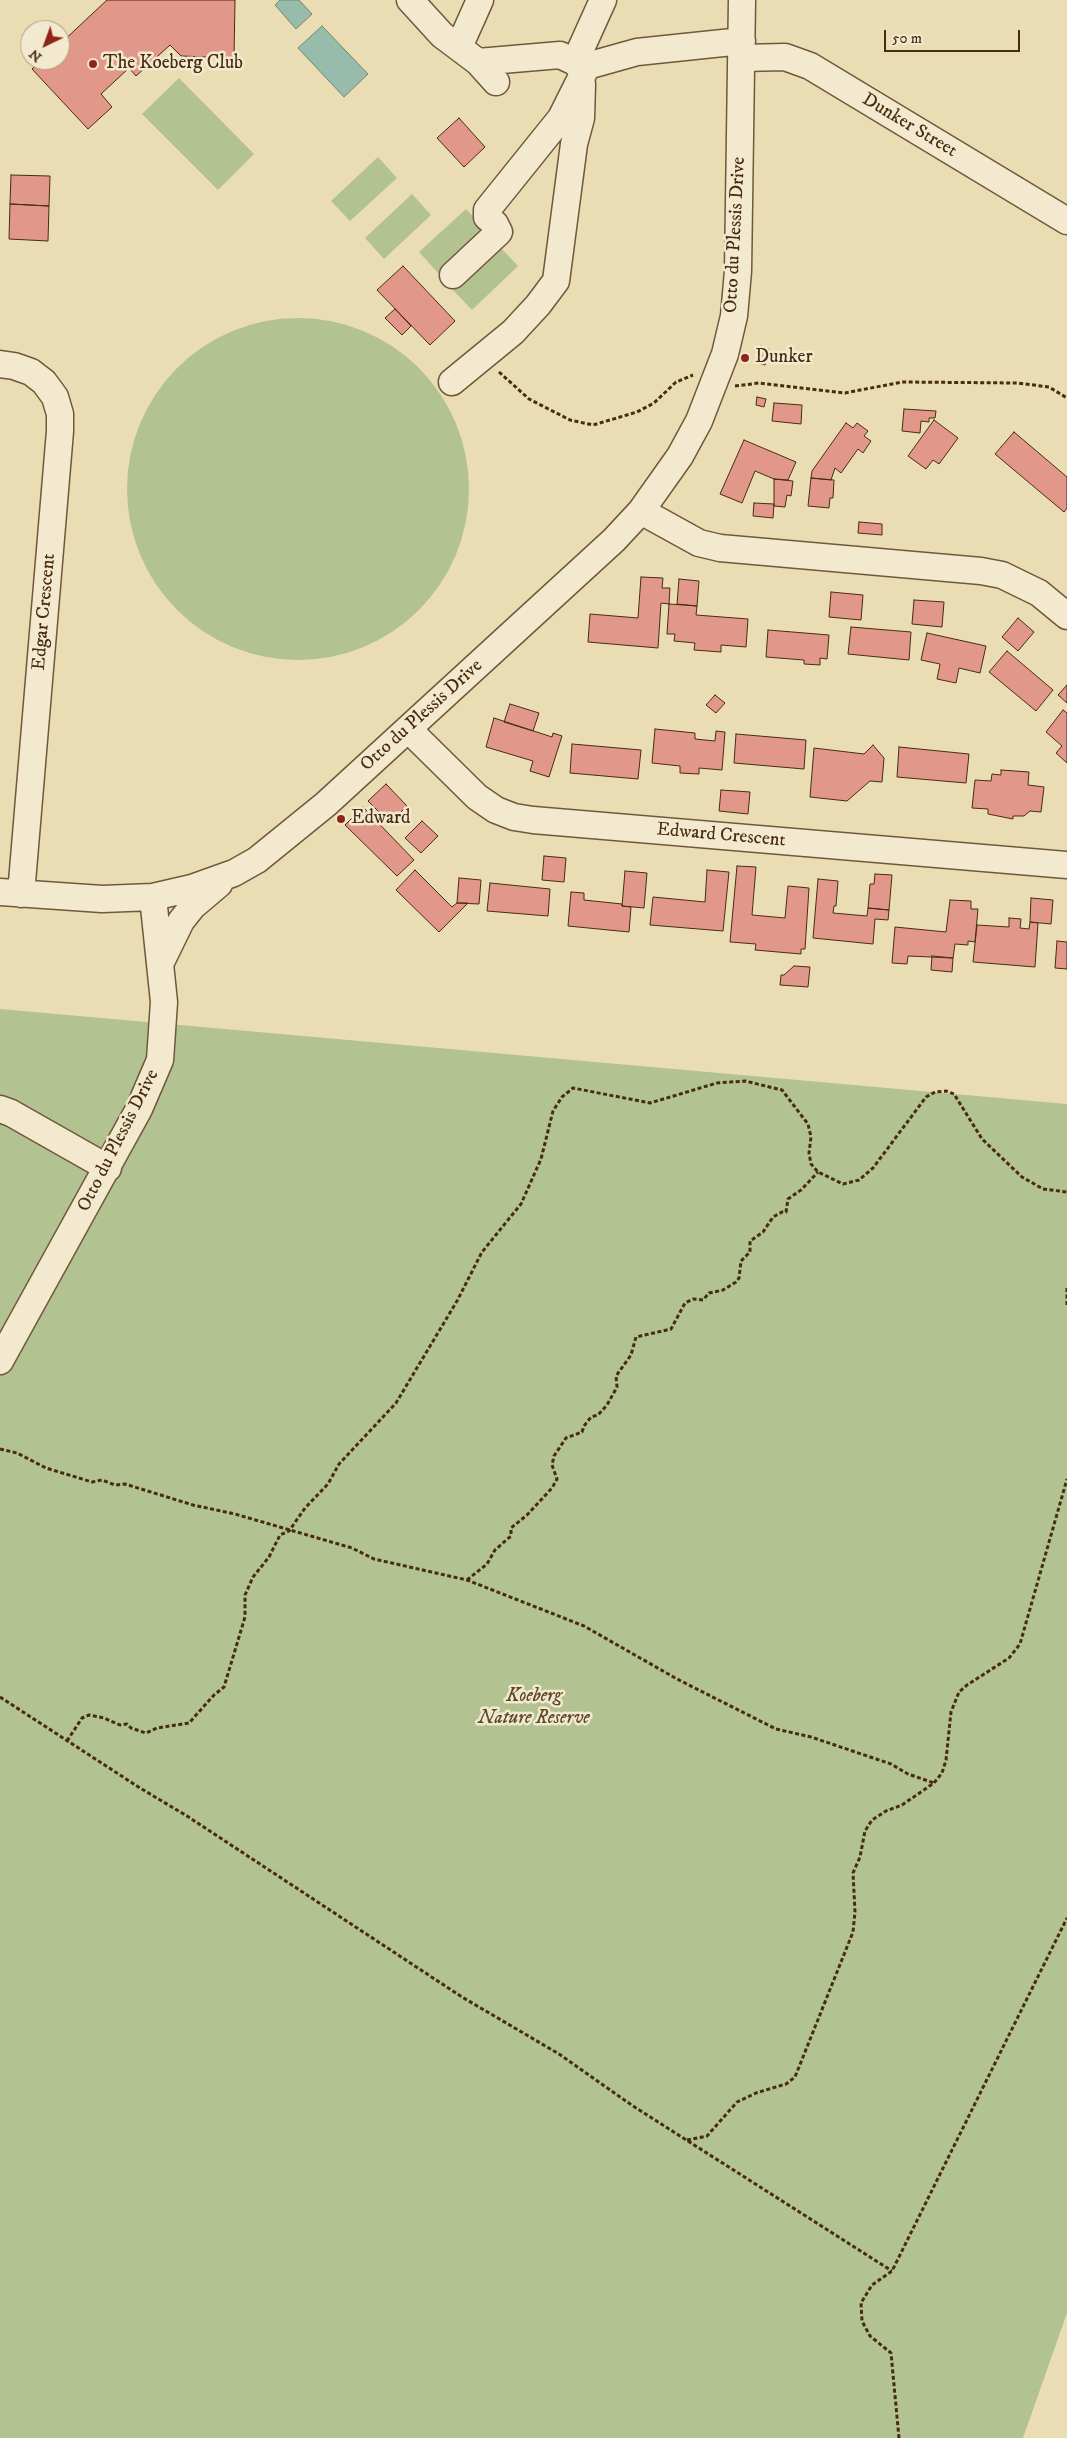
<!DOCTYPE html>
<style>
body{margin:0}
#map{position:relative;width:1067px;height:2438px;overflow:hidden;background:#ebddb3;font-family:"IM FELL DW Pica",serif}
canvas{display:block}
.north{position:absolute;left:20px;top:20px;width:50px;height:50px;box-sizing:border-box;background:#f2e9ce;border:1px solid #ae9d83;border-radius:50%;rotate:222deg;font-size:14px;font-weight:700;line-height:20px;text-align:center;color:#472b13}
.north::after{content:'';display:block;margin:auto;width:18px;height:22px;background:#8f2418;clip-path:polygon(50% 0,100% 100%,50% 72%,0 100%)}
.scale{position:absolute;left:884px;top:30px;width:136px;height:22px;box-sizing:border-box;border:2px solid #472b13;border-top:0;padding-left:6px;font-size:15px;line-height:18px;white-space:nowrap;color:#472b13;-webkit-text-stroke:4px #f2e9ce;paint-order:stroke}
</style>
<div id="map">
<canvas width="1067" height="2438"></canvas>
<div class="north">N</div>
<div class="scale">50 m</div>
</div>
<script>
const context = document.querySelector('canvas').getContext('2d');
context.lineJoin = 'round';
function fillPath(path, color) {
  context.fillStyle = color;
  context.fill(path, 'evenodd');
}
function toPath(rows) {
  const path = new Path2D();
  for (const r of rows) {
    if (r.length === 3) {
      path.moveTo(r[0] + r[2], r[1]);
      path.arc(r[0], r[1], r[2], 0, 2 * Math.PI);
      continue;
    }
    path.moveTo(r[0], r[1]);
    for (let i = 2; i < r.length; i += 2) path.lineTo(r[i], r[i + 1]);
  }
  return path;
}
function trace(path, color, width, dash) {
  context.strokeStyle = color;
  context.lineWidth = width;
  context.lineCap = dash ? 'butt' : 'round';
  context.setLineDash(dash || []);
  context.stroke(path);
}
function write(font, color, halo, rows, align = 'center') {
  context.font = font + ' "IM FELL DW Pica",serif';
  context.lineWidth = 5;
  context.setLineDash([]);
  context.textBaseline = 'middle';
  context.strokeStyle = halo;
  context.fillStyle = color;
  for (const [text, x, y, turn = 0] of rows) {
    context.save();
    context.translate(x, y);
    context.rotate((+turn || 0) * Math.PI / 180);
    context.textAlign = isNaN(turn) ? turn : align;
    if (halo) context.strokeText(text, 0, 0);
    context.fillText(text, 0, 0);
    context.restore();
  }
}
const green = toPath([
 [179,78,254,154,218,190,142,114],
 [378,157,397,178,350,221,331,201],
 [412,194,431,215,384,259,365,238],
 [466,209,485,229,438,273,419,252],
 [499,246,518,266,472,310,452,289],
 [298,489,171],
 [0,1009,1067,1104,1067,2313,1023,2438,0,2438]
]);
const water = toPath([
 [280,0,299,0,312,14,296,29,275,5,280,0],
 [322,26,368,74,344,97,298,48,322,26]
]);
const building = toPath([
 [107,0,235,0,234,58,181,56,170,45,136,76,129,68,101,94,112,107,88,129,32,69,42,60,60,60,60,44,107,0],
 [459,118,485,147,464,167,437,138,459,118],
 [11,175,50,176,49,206,10,204,11,175],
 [10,204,49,206,48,241,9,239,10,204],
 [403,266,455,321,430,345,377,290,403,266],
 [395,309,411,326,402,335,385,318,395,309],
 [761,346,769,349,765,365,757,363,761,346],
 [757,397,766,399,764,407,756,405,757,397],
 [774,403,802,405,801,424,772,421,774,403],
 [904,409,936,411,935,418,929,418,929,422,921,421,920,433,902,431,904,409],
 [934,420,958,438,939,464,933,460,926,469,908,456,934,420],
 [846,423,853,428,857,423,868,431,864,436,871,441,863,453,858,449,841,473,835,468,831,480,811,478,812,471,846,423],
 [1014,432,1067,477,1067,508,1064,512,995,454,1014,432],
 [744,440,796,462,788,480,774,479,755,471,742,503,720,494,744,440],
 [811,478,834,480,833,498,830,498,829,508,808,506,811,478],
 [774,479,793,481,791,496,787,495,785,507,774,506,774,479],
 [754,503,774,504,773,518,753,516,754,503],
 [859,522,882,524,882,535,858,533,859,522],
 [641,577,663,578,662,588,670,588,669,604,661,603,658,648,588,642,590,614,638,618,641,577],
 [679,579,699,581,697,606,677,604,679,579],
 [831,592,863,595,861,620,829,617,831,592],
 [914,600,944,602,942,627,912,624,914,600],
 [669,604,697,606,696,615,748,619,746,647,721,645,721,652,694,650,695,643,674,641,675,634,667,634,669,604],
 [1018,618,1034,632,1018,651,1002,637,1018,618],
 [851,627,911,632,909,660,848,654,851,627],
 [768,630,829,635,827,659,820,658,820,665,804,664,804,660,766,657,768,630],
 [927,633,986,646,980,673,959,668,956,683,937,679,940,664,921,660,927,633],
 [1007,651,1053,690,1036,711,989,672,1007,651],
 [1067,685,1067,703,1058,695,1067,685],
 [715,695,725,703,716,713,706,705,715,695],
 [510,704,539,713,533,731,504,722,510,704],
 [1063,710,1067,713,1067,763,1056,753,1062,746,1046,732,1063,710],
 [494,718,552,737,553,733,562,736,549,777,530,771,533,761,486,747,494,718],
 [655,729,695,733,695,739,715,741,716,731,725,732,722,770,699,768,699,774,680,773,680,766,652,763,655,729],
 [736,734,806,740,804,769,734,763,736,734],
 [572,744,641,750,638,779,570,773,572,744],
 [873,745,884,758,882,782,870,781,847,801,810,797,814,748,864,754,873,745],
 [899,747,969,754,966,783,897,777,899,747],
 [1001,770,1029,772,1028,785,1044,787,1041,812,1030,811,1024,816,1013,816,1013,819,988,814,988,809,972,808,975,780,991,781,992,774,1001,775,1001,770],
 [386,784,407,806,390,823,368,801,386,784],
 [721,790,750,792,748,814,719,811,721,790],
 [363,807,414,860,397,876,345,825,363,807],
 [422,821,438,836,421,853,405,838,422,821],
 [544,856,566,858,564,882,542,880,544,856],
 [737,866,756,867,752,915,785,918,788,886,809,888,805,949,801,949,801,954,755,950,756,944,730,942,737,866],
 [415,870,452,907,457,903,468,903,439,932,396,890,415,870],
 [707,870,729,872,723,931,650,925,653,897,705,902,707,870],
 [625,871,647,873,644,908,622,906,625,871],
 [875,874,892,875,889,910,868,908,870,884,874,884,875,874],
 [459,878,481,880,479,904,457,903,459,878],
 [818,879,838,881,836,906,834,906,833,913,867,916,868,908,889,910,888,920,875,919,873,944,813,938,818,879],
 [490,883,550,889,548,916,487,911,490,883],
 [571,892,584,893,584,900,622,904,622,906,631,907,629,932,568,926,571,892],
 [1031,898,1053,900,1051,924,1030,922,1031,898],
 [950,900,971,901,971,909,978,909,975,942,968,941,968,945,955,944,953,958,908,956,907,964,892,963,895,927,946,932,950,900],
 [1009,918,1021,919,1020,928,1029,929,1030,922,1038,923,1035,967,973,962,977,925,1009,927,1009,918],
 [1057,941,1067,942,1067,969,1055,968,1057,941],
 [932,956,953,958,952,972,931,970,932,956],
 [794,966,810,967,808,987,780,985,781,975,784,975,794,966]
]);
const path = toPath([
 [499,372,529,399,570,420,593,425,637,412,654,403,676,382,693,375],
 [735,386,759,383,845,393,902,382,1018,383,1049,387,1067,398],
 [1067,1288,1067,1307],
 [0,1449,17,1453,46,1468,92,1482,102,1480,115,1485,125,1484,193,1505,235,1514,352,1548,374,1559,467,1580,584,1626,677,1679,776,1729,811,1737,891,1764,908,1774,934,1783],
 [467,1580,487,1564,495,1550,511,1536,511,1528,527,1515,552,1488,557,1479,552,1465,554,1456,566,1438,582,1432,584,1426,591,1417,598,1415,607,1405,617,1387,616,1376,631,1355,636,1337,671,1329,685,1303,693,1299,703,1300,709,1293,723,1290,736,1282,739,1278,741,1261,750,1252,750,1241,763,1232,773,1217,782,1212,786,1212,788,1199,801,1190,818,1172],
 [0,1697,140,1788,187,1816,462,1997,559,2054,633,2106,892,2271],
 [67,1741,82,1718,89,1715,104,1718,120,1725,127,1724,131,1728,146,1733,157,1728,189,1723,214,1695,224,1687,245,1617,245,1595,253,1577,269,1557,280,1535,289,1531,305,1508,328,1484,339,1464,396,1403,457,1301,482,1252,521,1204,541,1159,553,1111,562,1097,573,1088,650,1103,717,1083,745,1081,782,1090,808,1124,811,1137,809,1153,811,1164,818,1172,843,1184,859,1180,873,1168,926,1097,935,1092,946,1091,954,1094,982,1139,1022,1177,1043,1189,1067,1192],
 [687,2140,707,2136,737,2102,756,2093,786,2084,795,2077,853,1932,855,1912,853,1873,860,1857,865,1831,872,1820,886,1811,902,1805,934,1783,942,1773,946,1760,951,1712,959,1692,967,1685,1009,1658,1020,1644,1067,1479],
 [899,2438,891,2353,870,2336,862,2321,861,2303,872,2285,892,2271,1067,1918]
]);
const minor = toPath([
 [410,0,442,35,478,62,496,82],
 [459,47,480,0],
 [742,58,785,57,810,66,1067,221],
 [478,62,560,55,575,62,583,71],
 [575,62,603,0],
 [453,275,499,232,495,224,487,217,487,210,561,118,587,66,637,52,742,41],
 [0,364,14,366,31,372,44,382,55,397,60,414,60,431,21,894],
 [452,382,513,332,538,305,556,281,574,144,581,118,582,84],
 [641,511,699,543,720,548,981,571,1002,575,1039,593,1067,616],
 [408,729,477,797,496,810,514,817,533,820,1067,865],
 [0,892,102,899,153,897,192,888,234,873,257,860,326,804,614,540,641,511,680,456,699,421,725,354,734,316,738,271,742,0],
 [161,962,181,921,193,906,219,884],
 [0,1109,11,1113,108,1168],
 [0,1361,139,1109,160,1060,164,1002,153,897]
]);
const markers = [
 [93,64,5,"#8f2418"],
 [745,358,5,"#8f2418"],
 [341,819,5,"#8f2418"]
];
const poiNames = [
 ["The Koeberg Club",103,64],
 ["Dunker",755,358],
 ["Edward",351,819]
];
const streetNames = [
 ["Dunker Street",909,126,31],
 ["Otto du Plessis Drive",736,235,-87],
 ["Edgar Crescent",45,612,-85],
 ["Otto du Plessis Drive",422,716,-42],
 ["Edward Crescent",721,836,5],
 ["Otto du Plessis Drive",119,1141,-63]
];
const parkNames = [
 ["Koeberg",534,1697],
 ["Nature Reserve",534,1719]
];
fillPath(green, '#b2c291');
fillPath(water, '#98bcac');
trace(water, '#78826f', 1);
fillPath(building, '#e1978a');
trace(building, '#472b13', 1);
trace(minor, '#70583b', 29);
trace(path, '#472b13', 3, [4, 2.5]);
trace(minor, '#f2e9ce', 26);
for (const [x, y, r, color] of markers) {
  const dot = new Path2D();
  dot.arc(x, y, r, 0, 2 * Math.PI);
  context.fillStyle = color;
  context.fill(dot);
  trace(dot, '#f2e9ce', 2);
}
write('19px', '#472b13', '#f2e9ce', poiNames, 'left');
write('19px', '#472b13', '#f2e9ce', streetNames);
write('italic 19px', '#5c492c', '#f2e9ce', parkNames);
</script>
